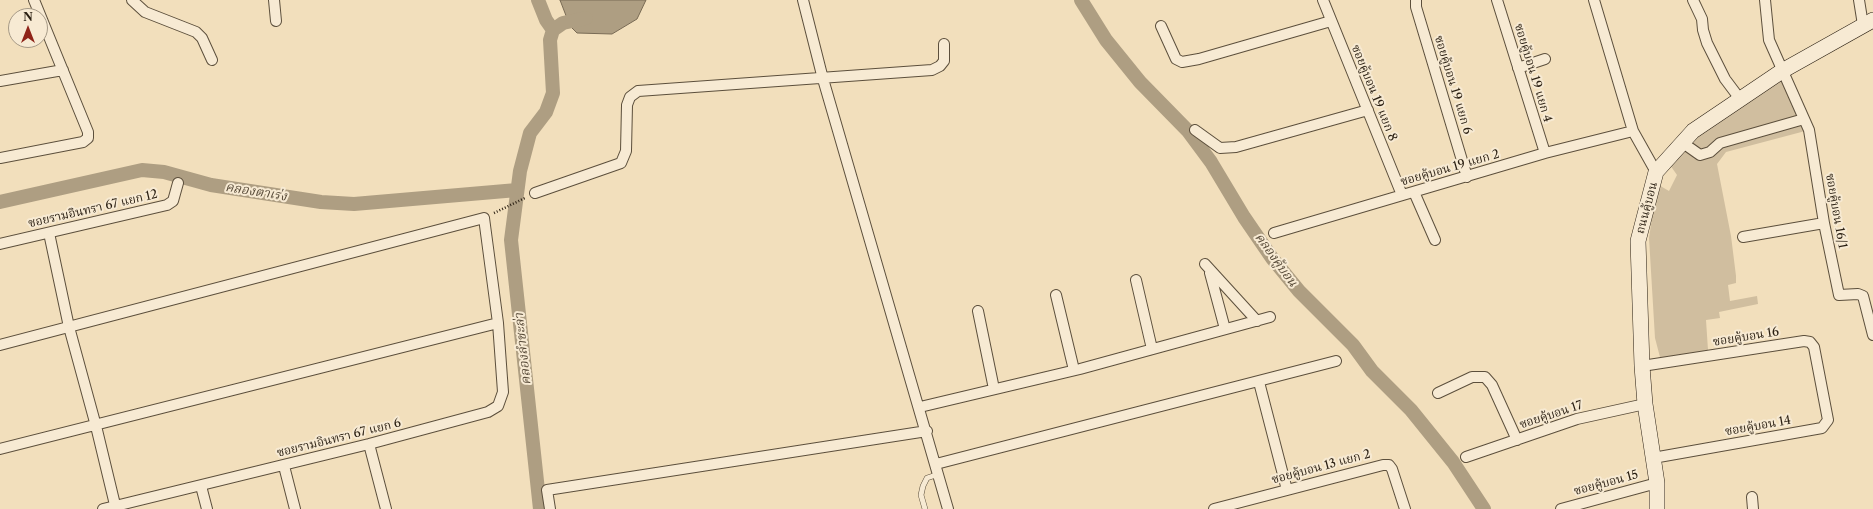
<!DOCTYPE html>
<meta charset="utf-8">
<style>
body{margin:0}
#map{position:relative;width:1873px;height:509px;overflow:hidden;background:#f2dfbc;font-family:"Libre Caslon Text",serif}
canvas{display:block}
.north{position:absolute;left:8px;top:8px;width:40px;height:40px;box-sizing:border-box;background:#f7ead3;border:1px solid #a59986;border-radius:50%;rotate:0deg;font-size:11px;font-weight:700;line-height:16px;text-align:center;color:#2a1f12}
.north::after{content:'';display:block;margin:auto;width:14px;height:18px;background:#8f2418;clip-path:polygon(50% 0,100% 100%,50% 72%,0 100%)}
</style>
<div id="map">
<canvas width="1873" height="509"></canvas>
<div class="north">N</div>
</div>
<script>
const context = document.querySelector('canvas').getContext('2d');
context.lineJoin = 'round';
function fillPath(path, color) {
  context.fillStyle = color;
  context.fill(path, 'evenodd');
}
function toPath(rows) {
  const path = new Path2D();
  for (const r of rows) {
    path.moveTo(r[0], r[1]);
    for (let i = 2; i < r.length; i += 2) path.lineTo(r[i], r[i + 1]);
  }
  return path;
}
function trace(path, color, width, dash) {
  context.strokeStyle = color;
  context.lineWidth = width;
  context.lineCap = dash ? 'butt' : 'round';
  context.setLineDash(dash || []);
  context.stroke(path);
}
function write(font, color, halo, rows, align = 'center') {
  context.font = font + ' "Libre Caslon Text","Noto Serif Thai",serif';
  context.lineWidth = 4;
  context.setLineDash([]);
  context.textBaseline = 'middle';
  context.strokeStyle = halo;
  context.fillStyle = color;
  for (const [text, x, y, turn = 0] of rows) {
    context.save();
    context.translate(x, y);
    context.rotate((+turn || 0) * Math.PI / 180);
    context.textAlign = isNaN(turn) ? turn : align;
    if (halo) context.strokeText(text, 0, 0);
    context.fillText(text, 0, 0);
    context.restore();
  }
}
const green = toPath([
 [1782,75,1809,130,1726,152,1717,164,1731,236,1736,276,1736,283,1728,285,1730,301,1757,296,1758,304,1719,312,1720,318,1706,320,1708,350,1661,361,1655,338,1649,238,1657,184,1669,191,1677,175,1670,165,1701,132]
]);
const water = toPath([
 [560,0,646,0,637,19,612,34,577,33,570,26,560,0]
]);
const canal = toPath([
 [538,0,546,20,553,30],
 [1081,0,1106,40,1140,82,1188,131,1211,162,1244,217,1272,258,1299,291,1353,345,1372,371,1411,410,1453,462,1484,509],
 [553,30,563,23,586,18],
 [0,202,142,170,164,172,211,185,321,202,354,204,517,190],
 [540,509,511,240,520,171,530,133,546,112,553,93,550,40,553,30]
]);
const path = toPath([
 [494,213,525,198]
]);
const lane = toPath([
 [925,509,921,495,923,486,927,478,939,474]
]);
const street = toPath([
 [132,0,145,12,196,32,202,38,212,60],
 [274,0,276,21],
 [803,0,823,79,948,509],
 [1323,0,1402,195],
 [1416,0,1416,7,1467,177],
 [1497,0,1545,153],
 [1594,0,1633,131,1656,172],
 [1693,0,1702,19,1703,30,1707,43,1725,79,1740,99],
 [1765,0,1769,40,1809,130,1824,223,1839,295,1858,294,1863,296,1873,335],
 [1859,0,1863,25],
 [1161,26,1176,59,1182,62,1199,59,1331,21],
 [1518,68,1545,59],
 [0,81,63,70],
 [1195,130,1220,148,1236,147,1368,110],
 [1683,143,1700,155,1710,152,1720,143,1804,119],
 [0,158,83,142,88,138,88,132,34,0],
 [1414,192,1435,240],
 [535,193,621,163,626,151,627,105,630,97,638,91,932,70,940,66,944,61,944,44],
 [49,233,69,327,96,426,116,509],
 [1274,233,1545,153,1633,131],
 [1743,237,1824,223],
 [0,244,167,205,173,201,178,183],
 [1205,264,1257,321],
 [1210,273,1225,329],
 [1136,280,1152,349],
 [1056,295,1074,370],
 [978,311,994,389],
 [0,345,484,218,498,323,503,392,498,406,488,412,369,444,103,509],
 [1642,366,1804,341,1810,342,1814,347,1828,420,1822,428,1653,458],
 [1259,382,1287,490],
 [1438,393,1472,377,1485,377,1492,385,1517,440],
 [920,407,1080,369,1270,317],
 [369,444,386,509],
 [0,449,498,323],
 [1466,457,1577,419,1645,404],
 [936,464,1336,361],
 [284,466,295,509],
 [201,486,207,509],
 [1752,497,1753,509],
 [550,509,547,490,927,431],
 [1214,509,1383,465,1389,465,1392,469,1405,509],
 [1561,509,1657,483]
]);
const secondary = toPath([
 [1657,509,1657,483,1645,404,1642,366,1638,241,1656,172,1693,131,1782,71,1873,20]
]);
const streetNames = [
 ["ซอยคู้บอน 19 แยก 4",1533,73,73],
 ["ซอยคู้บอน 19 แยก 6",1453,85,73],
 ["ซอยคู้บอน 19 แยก 8",1374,93,68],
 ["ซอยคู้บอน 19 แยก 2",1450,168,-16],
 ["ถนนคู้บอน",1647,208,-75],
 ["ซอยรามอินทรา 67 แยก 12",93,209,-13],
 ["ซอยคู้บอน 16/1",1836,211,80],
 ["ซอยคู้บอน 16",1746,337,-9],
 ["ซอยคู้บอน 17",1551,415,-18],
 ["ซอยคู้บอน 14",1758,426,-10],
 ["ซอยรามอินทรา 67 แยก 6",339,438,-14],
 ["ซอยคู้บอน 13 แยก 2",1321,467,-15],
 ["ซอยคู้บอน 15",1606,483,-15]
];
const waterNames = [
 ["คลองตาเร่ง",256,192,9],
 ["คลองคู้บอน",1276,260,54],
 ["คลองลำชะล่า",523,349,-96]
];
fillPath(green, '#d0be9f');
fillPath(water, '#ae9e82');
trace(water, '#796b55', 1);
trace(canal, '#ae9e82', 14);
trace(lane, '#5c4f3c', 6);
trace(street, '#5c4f3c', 12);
trace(secondary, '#2a1f12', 16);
trace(path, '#2a1f12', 2.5, [1, 2]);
trace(lane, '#f7ead3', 5);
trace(street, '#f7ead3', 10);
trace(secondary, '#f7ead3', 15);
write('12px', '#2a1f12', '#f7ead3', streetNames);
write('italic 13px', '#584b39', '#f7ead3', waterNames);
</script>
